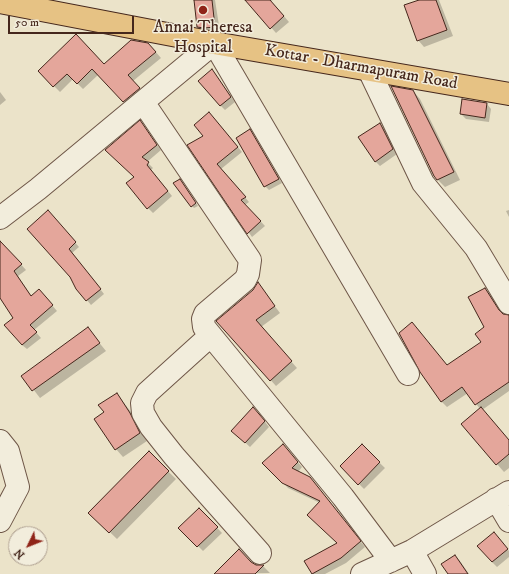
<!DOCTYPE html>
<style>
body{margin:0}
#map{position:relative;width:509px;height:574px;overflow:hidden;background:#ebe3c9;font-family:"IM FELL DW Pica",serif}
canvas{display:block}
.north{position:absolute;left:8px;top:526px;width:40px;height:40px;box-sizing:border-box;background:#f2eddc;border:1px solid #ad9e8f;border-radius:50%;rotate:227deg;font-size:11px;font-weight:700;line-height:16px;text-align:center;color:#45271c}
.north::after{content:'';display:block;margin:auto;width:14px;height:18px;background:#8f2418;clip-path:polygon(50% 0,100% 100%,50% 72%,0 100%)}
.scale{position:absolute;left:8px;top:16px;width:126px;height:18px;box-sizing:border-box;border:2px solid #45271c;border-top:0;padding-left:5px;font-size:12px;line-height:14px;white-space:nowrap;color:#45271c;-webkit-text-stroke:3px #f2eddc;paint-order:stroke}
</style>
<div id="map">
<canvas width="509" height="574"></canvas>
<div class="north">N</div>
<div class="scale">50 m</div>
</div>
<script>
const context = document.querySelector('canvas').getContext('2d');
context.lineJoin = 'round';
function fillPath(path, color) {
  context.fillStyle = color;
  context.fill(path, 'evenodd');
}
function toPath(rows) {
  const path = new Path2D();
  for (const r of rows) {
    path.moveTo(r[0], r[1]);
    for (let i = 2; i < r.length; i += 2) path.lineTo(r[i], r[i + 1]);
  }
  return path;
}
function trace(path, color, width, dash) {
  context.strokeStyle = color;
  context.lineWidth = width;
  context.lineCap = dash ? 'butt' : 'round';
  context.setLineDash(dash || []);
  context.stroke(path);
}
function write(font, color, halo, rows, align = 'center') {
  context.font = font + ' "IM FELL DW Pica",serif';
  context.lineWidth = 3;
  context.setLineDash([]);
  context.textBaseline = 'middle';
  context.strokeStyle = halo;
  context.fillStyle = color;
  for (const [text, x, y, turn = 0] of rows) {
    context.save();
    context.translate(x, y);
    context.rotate((+turn || 0) * Math.PI / 180);
    context.textAlign = isNaN(turn) ? turn : align;
    if (halo) context.strokeText(text, 0, 0);
    context.fillText(text, 0, 0);
    context.restore();
  }
}
const shadow = toPath([
 [195,0,215,0,220,32,203,32,198,27],
 [247,0,273,0,271,1,289,22,276,33],
 [422,0,439,0,453,36,424,47,418,40],
 [154,50,161,58,133,81,145,95,130,107,98,75,83,89,73,79,60,92,39,71,104,65],
 [212,70,235,102,225,110,220,105],
 [413,91,420,99,460,180,445,187,434,176],
 [0,92,6,100,0,105],
 [487,104,491,109,489,122,466,119,461,114],
 [214,118,242,152,221,169,249,202,245,205,265,226,252,237,188,145,205,136],
 [140,122,161,150,147,162,153,168,151,170,172,196,153,213,148,208,135,177],
 [380,124,385,129,397,154,380,166,375,161],
 [250,130,282,183,269,190,265,186],
 [182,182,198,206,194,208,192,206],
 [509,210,509,217,506,211],
 [52,216,79,247,72,253,104,294,91,305,77,288],
 [0,241,26,270,18,276,32,297,44,296,57,311,34,330,41,338,27,349,22,345,14,318,0,296],
 [258,284,280,313,261,327,297,368,276,386,217,321,254,290],
 [485,289,491,295,502,313,509,318,509,391,482,410,509,440,509,468,504,472,462,424,480,409,468,393,447,407,441,401,448,366,482,343,486,327],
 [88,329,106,351,40,398,23,376],
 [117,394,138,421,147,441,123,457,116,449,105,413],
 [258,413,269,427,250,447,238,436],
 [283,445,302,467,298,472,312,480,365,547,346,563,325,574,313,574,305,561,338,543,320,503,288,488,264,463],
 [362,446,385,468,364,489,341,466],
 [149,453,176,479,117,539,90,513],
 [199,509,222,533,203,551,180,528],
 [498,538,509,551,509,557,497,567,492,562],
 [239,550,252,564,263,566,270,573,215,574],
 [455,556,460,561,469,574,449,574]
]);
const building = toPath([
 [194,0,212,0,215,27,204,28,197,27,194,0],
 [245,0,270,0,284,16,270,29,245,0],
 [419,0,436,0,447,30,417,41,404,5,419,0],
 [76,34,104,64,131,40,148,43,156,52,128,75,140,88,123,102,92,69,77,84,67,74,53,87,38,71,76,34],
 [212,69,231,97,220,106,198,81,212,69],
 [391,86,413,90,454,172,437,180,434,176,391,86],
 [462,99,487,103,485,118,460,114,462,99],
 [209,112,238,147,217,164,246,197,241,200,261,221,247,234,187,145,203,136,194,125,209,112],
 [140,120,157,145,142,157,149,162,147,165,168,191,147,209,126,183,134,177,105,150,140,120],
 [380,123,393,149,375,162,358,137,380,123],
 [250,129,279,179,264,187,236,138,250,129],
 [180,179,196,203,191,207,173,183,180,179],
 [48,210,76,242,69,249,101,289,86,301,76,289,70,277,27,229,48,210],
 [0,241,22,264,14,271,31,296,39,289,53,305,30,325,37,332,22,345,4,325,13,318,0,298,0,241],
 [258,282,275,306,256,320,292,361,270,381,216,321,253,290,258,282],
 [485,288,499,310,503,314,509,315,509,382,475,405,462,387,441,402,420,372,399,333,412,322,447,365,481,342,475,334,484,327,468,297,485,288],
 [88,327,100,343,32,391,21,376,88,327],
 [117,393,130,413,140,433,115,450,94,419,104,412,98,405,117,393],
 [253,407,265,421,245,443,231,431,253,407],
 [481,407,509,440,509,454,496,465,461,424,481,407],
 [283,444,298,462,292,468,310,477,361,541,341,558,312,574,304,561,337,543,307,515,320,501,282,483,262,463,283,444],
 [362,444,380,462,358,485,340,466,362,444],
 [149,451,169,471,109,533,88,513,149,451],
 [199,508,218,527,197,547,178,528,199,508],
 [494,532,508,549,492,562,477,546,494,532],
 [239,549,251,562,256,565,264,565,255,574,214,574,239,549],
 [455,555,468,574,448,574,441,564,455,555]
]);
const minor = toPath([
 [369,70,423,183,476,248,509,303],
 [143,102,250,260,248,274,245,280,205,314,203,319,204,327,343,497,391,561],
 [0,218,38,189,214,43,408,374],
 [210,336,147,393,142,403,143,413,151,427,174,456,260,553],
 [0,441,8,451,18,487,0,521],
 [496,499,509,521],
 [412,551,425,574],
 [362,574,412,551,509,492]
]);
const major = toPath([
 [0,2,214,43,509,94]
]);
const markers = [
 [203,10,5,"#8f2418"]
];
const poiNames = [
 ["Annai Theresa",203,28],
 ["Hospital",203,48]
];
const streetNames = [
 ["Kottar - Dharmapuram Road",361,68,10]
];
fillPath(shadow, '#0003');
fillPath(building, '#e4a69b');
trace(building, '#45271c', 1);
trace(minor, '#6e5647', 24);
trace(major, '#45271c', 24);
trace(minor, '#f2eddc', 22);
trace(major, '#e6c284', 22);
for (const [x, y, r, color] of markers) {
  const dot = new Path2D();
  dot.arc(x, y, r, 0, 2 * Math.PI);
  context.fillStyle = color;
  context.fill(dot);
  trace(dot, '#f2eddc', 1.5);
}
write('17px', '#45271c', '#f2eddc', poiNames);
write('17px', '#45271c', '#f2eddc', streetNames);
</script>
